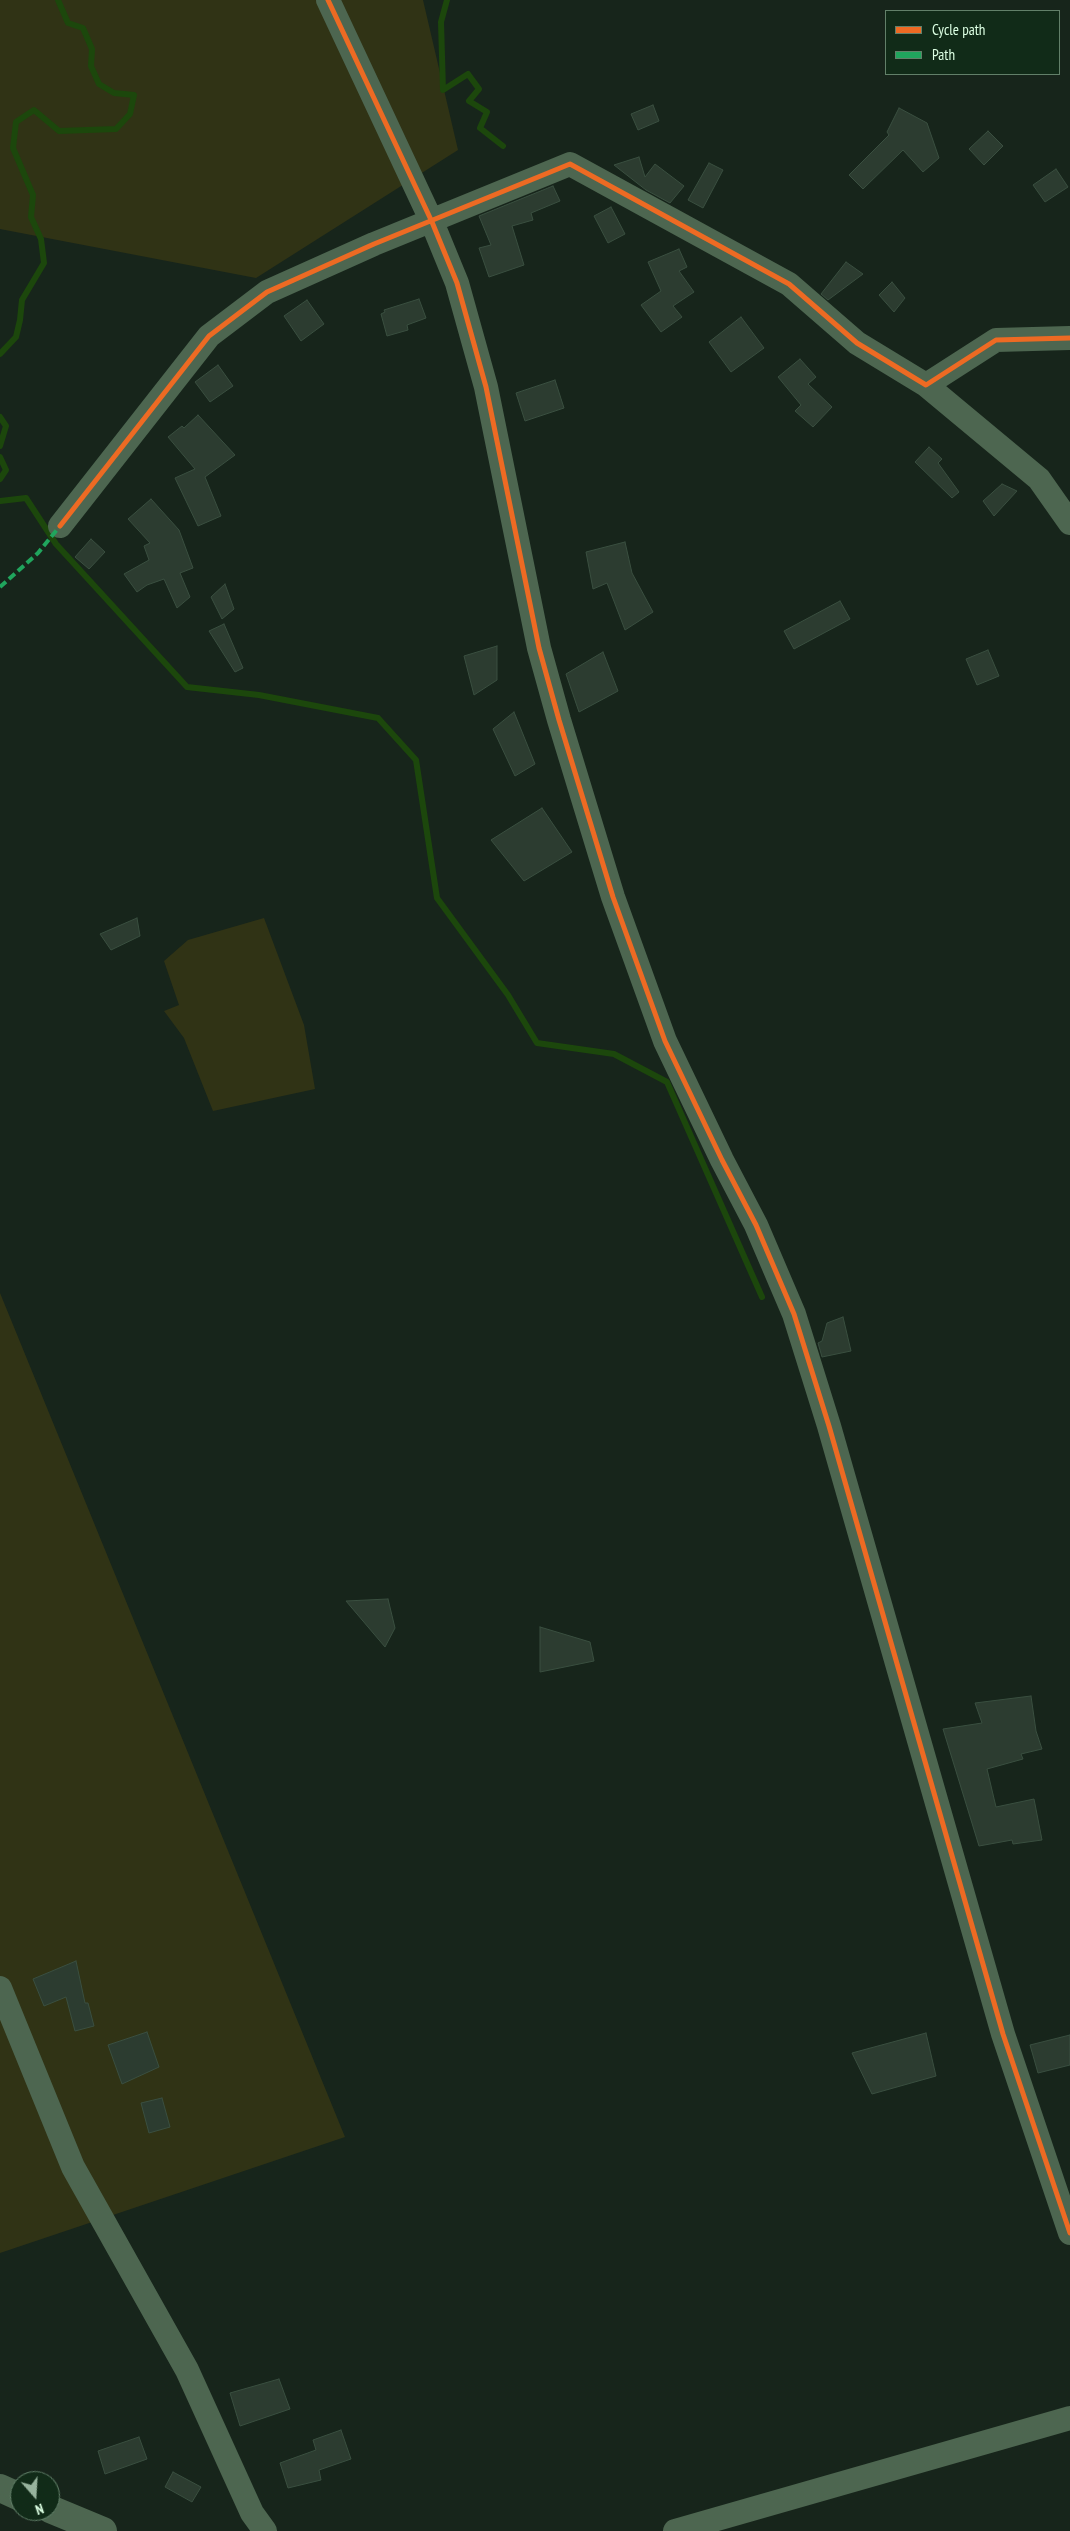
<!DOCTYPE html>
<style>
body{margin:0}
#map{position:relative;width:1070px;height:2531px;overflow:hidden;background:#17251b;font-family:"PT Sans Narrow",sans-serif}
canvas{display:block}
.legend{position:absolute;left:885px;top:10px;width:175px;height:65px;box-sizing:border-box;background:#112b18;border:1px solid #628069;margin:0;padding:6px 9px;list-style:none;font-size:15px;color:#dcffe3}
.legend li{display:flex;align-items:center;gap:10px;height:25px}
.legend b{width:25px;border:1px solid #628069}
.north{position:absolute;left:10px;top:2471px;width:50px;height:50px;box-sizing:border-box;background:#112b18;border:1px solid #628069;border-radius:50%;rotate:161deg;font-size:14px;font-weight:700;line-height:20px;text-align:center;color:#dcffe3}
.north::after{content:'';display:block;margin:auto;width:18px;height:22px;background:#97b39d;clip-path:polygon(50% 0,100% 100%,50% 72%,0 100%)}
</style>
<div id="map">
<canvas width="1070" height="2531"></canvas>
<ul class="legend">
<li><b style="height:6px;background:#ed6a23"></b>Cycle path</li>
<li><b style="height:6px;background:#20a55d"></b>Path</li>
</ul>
<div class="north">N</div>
</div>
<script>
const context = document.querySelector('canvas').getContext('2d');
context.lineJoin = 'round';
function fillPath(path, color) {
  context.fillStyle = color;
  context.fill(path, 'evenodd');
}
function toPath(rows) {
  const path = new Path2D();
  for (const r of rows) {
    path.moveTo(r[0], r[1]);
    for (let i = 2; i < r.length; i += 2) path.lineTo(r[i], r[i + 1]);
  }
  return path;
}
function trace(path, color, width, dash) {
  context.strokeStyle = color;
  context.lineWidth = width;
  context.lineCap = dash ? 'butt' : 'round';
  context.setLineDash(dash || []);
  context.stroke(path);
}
const green = toPath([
 [0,0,423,0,458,150,256,278,0,229],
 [264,918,304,1025,315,1089,213,1111,184,1038,164,1011,179,1005,164,961,188,940],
 [0,1293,345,2137,0,2253]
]);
const stream = toPath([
 [447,0,441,22,443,90,468,74,479,89,469,101,487,112,480,128,503,146],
 [0,354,16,337,20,320,22,300,44,263,41,239,31,217,33,195,13,148,16,122,34,110,59,131,116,129,130,114,134,95,114,93,99,84,91,66,92,49,83,28,68,23,58,0],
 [0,417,6,426,0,446],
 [0,457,6,470,0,479],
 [0,501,26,498,56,544,187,687,259,695,378,718,416,760,437,898,508,995,537,1043,614,1054,667,1082,762,1297]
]);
const building = toPath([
 [653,105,659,121,638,130,631,114,653,105],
 [899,108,927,123,939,158,923,172,903,150,863,189,849,175,889,135,887,132,899,108],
 [988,131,1003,146,984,165,969,149,988,131],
 [639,157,645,177,655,164,684,186,670,203,646,190,614,165,639,157],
 [709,163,723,170,703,208,688,200,709,163],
 [1056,169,1068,187,1045,202,1033,185,1056,169],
 [553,186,560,201,531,213,533,220,512,226,524,265,489,277,479,248,491,245,479,216,553,186],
 [611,207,625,234,608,243,594,216,611,207],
 [679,249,687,267,679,271,694,292,673,306,682,317,661,332,641,305,661,291,648,262,679,249],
 [846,262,863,274,828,300,821,294,846,262],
 [892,282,905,298,894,312,879,295,892,282],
 [419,299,426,318,407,325,408,330,387,336,381,314,385,312,384,310,419,299],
 [307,300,324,324,301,341,284,316,307,300],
 [741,317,764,348,731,372,709,342,741,317],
 [800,359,816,377,808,384,832,407,813,427,795,411,801,405,778,377,800,359],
 [218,365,233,386,210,402,195,382,218,365],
 [555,380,564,408,525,421,516,393,555,380],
 [198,415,235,455,205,477,221,516,198,526,175,478,195,469,168,437,182,426,184,428,198,415],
 [929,447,942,459,938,463,959,492,952,498,915,462,929,447],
 [1002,484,1017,491,994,516,983,501,1002,484],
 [151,499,179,530,193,568,180,573,190,597,177,608,164,579,147,585,137,592,124,574,149,560,144,546,150,543,128,519,151,499],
 [91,539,105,552,89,569,75,557,91,539],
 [625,542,632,573,653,612,625,630,607,583,593,589,586,552,625,542],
 [225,584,234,609,222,619,211,597,225,584],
 [840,601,850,619,794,649,784,631,840,601],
 [224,624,243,668,235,672,209,631,224,624],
 [497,646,497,680,474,695,464,656,497,646],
 [988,650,999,676,977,685,966,659,988,650],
 [603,652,618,691,579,712,566,674,603,652],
 [514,712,535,764,515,776,493,729,514,712],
 [542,808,572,852,524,881,491,840,542,808],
 [137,918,140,936,111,950,100,934,137,918],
 [843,1317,851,1351,822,1357,818,1343,822,1341,827,1323,843,1317],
 [388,1599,395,1628,385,1647,346,1601,388,1599],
 [540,1627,590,1642,594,1661,540,1672,540,1627],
 [1031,1696,1036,1731,1042,1749,1021,1754,1023,1759,987,1769,996,1807,1034,1799,1042,1840,1013,1844,1012,1840,979,1846,943,1729,982,1723,975,1703,1031,1696],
 [76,1961,85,2003,88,2003,94,2026,75,2031,66,1997,44,2006,33,1979,76,1961],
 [147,2032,159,2067,122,2084,108,2045,147,2032],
 [926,2033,936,2076,872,2094,852,2053,926,2033],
 [1070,2035,1070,2065,1038,2073,1030,2045,1070,2035],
 [162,2098,170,2127,149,2133,141,2103,162,2098],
 [279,2379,290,2409,240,2426,230,2393,279,2379],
 [341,2430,351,2459,319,2470,321,2480,288,2488,280,2463,316,2450,313,2440,341,2430],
 [139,2437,147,2459,105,2474,98,2451,139,2437],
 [173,2472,201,2487,192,2502,165,2487,173,2472]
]);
const minor = toPath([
 [328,0,432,222,457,283,486,387,539,648,559,720,613,897,665,1041,722,1160,756,1225,794,1314,829,1426,1003,2034,1070,2233],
 [926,385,1039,479,1070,523],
 [60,526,209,336,267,292,374,244,570,164,789,284,857,343,926,385,996,340,1070,338],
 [0,1988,73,2167,187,2370,252,2513,265,2531],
 [675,2531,1070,2418]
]);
const tertiary = toPath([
 [0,2488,20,2497],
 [50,2509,103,2531]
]);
const quiet = toPath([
 [0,587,38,553,60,526]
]);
const cycleway = toPath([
 [328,0,432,222,457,283,486,387,539,648,559,720,613,897,665,1041,722,1160,756,1225,794,1314,829,1426,1003,2034,1070,2233],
 [60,526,209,336,267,292,374,244,570,164,789,284,857,343,926,385,996,340,1070,338]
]);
fillPath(green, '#303315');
trace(stream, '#1c470c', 6);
fillPath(building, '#2c3c30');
trace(building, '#3a4f40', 1);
trace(minor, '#4d6650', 24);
trace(tertiary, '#4d6650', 28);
trace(quiet, '#20a55d', 4, [8, 4]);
trace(cycleway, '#ed6a23', 5);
</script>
